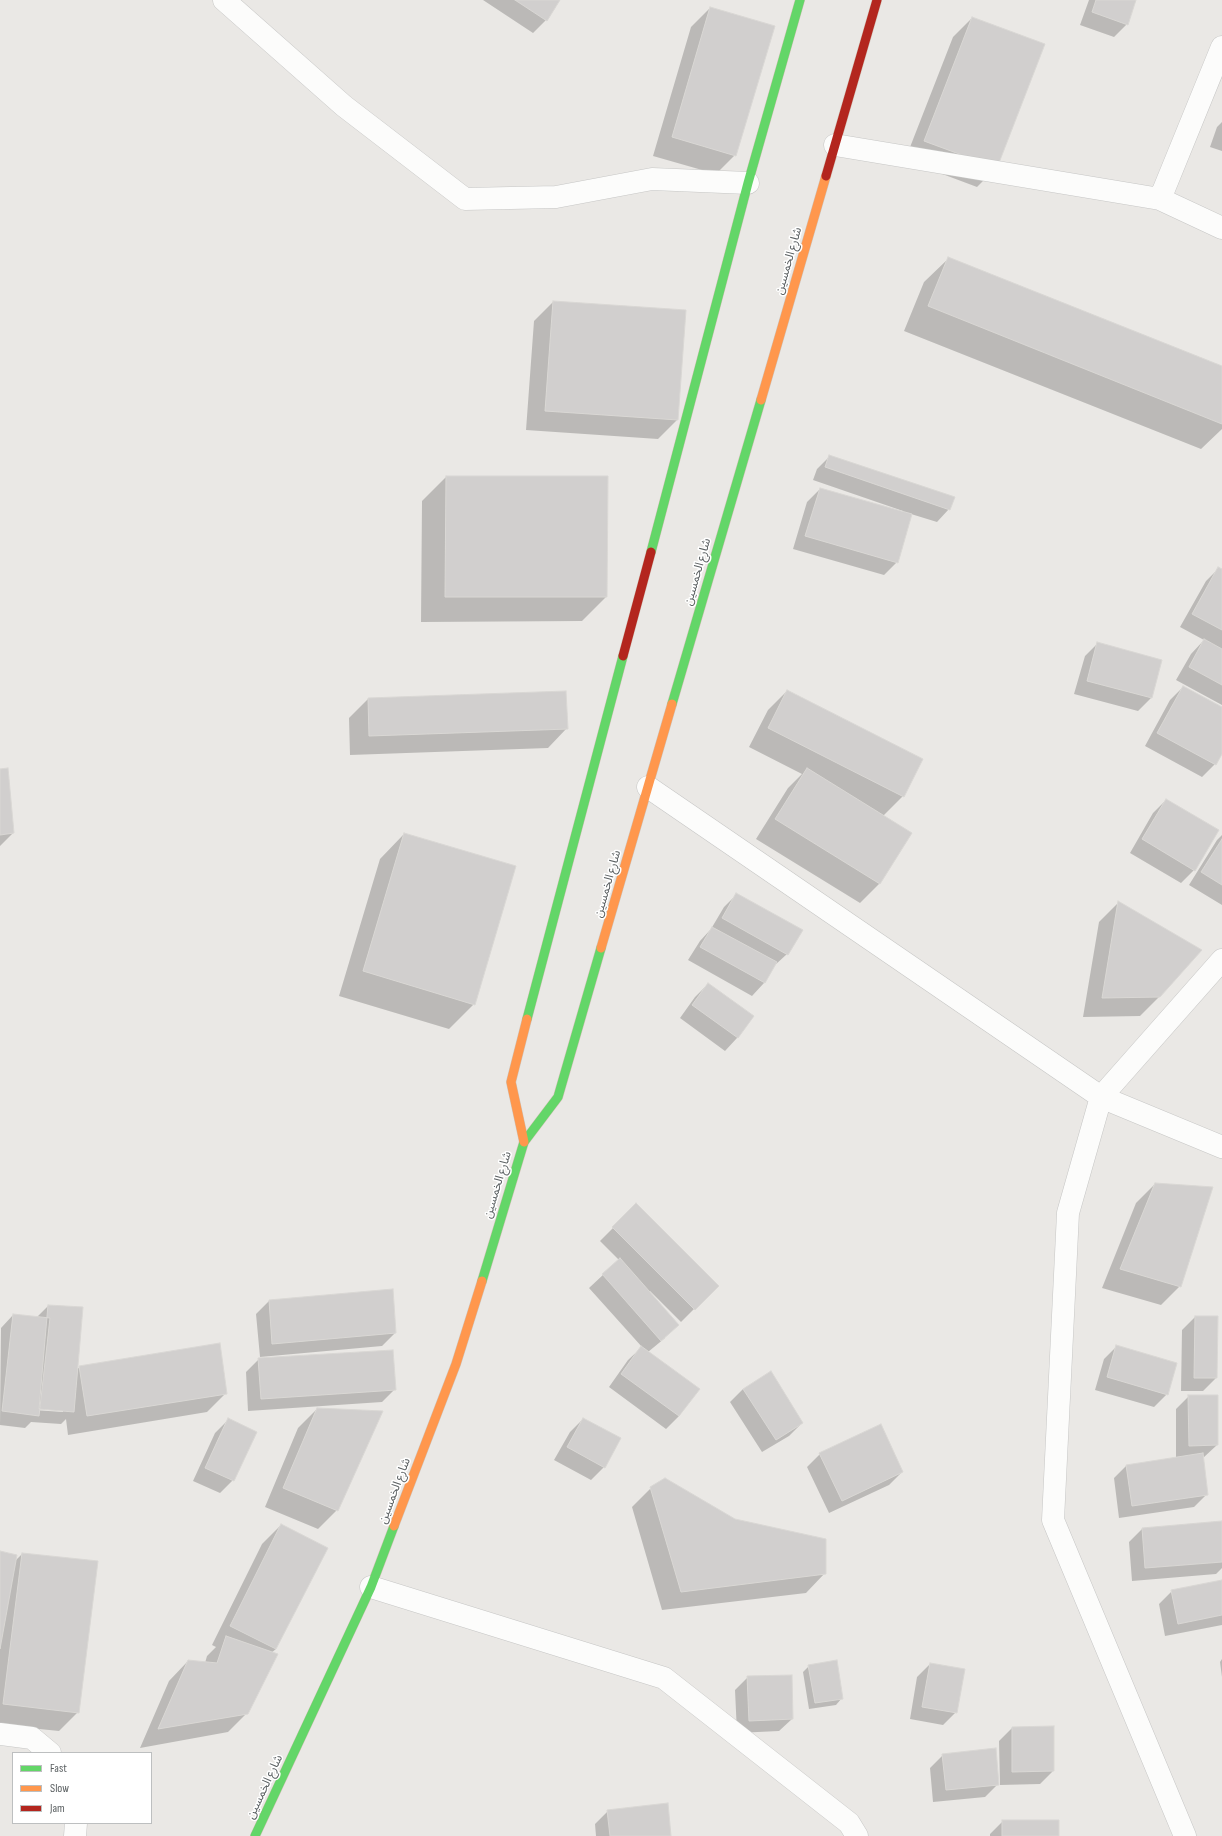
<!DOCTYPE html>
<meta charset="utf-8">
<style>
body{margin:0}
#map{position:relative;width:1222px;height:1836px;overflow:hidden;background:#eae8e5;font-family:"Sofia Sans Condensed",sans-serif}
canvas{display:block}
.legend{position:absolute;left:12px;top:1752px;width:140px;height:72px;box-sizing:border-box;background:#fff;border:1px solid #bdbfc0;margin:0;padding:5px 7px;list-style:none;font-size:12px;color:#5b6062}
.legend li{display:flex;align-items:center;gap:8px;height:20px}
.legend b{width:20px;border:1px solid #bdbfc0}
</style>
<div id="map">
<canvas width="1222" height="1836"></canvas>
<ul class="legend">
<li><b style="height:5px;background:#63d668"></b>Fast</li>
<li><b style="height:5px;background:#ff974d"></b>Slow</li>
<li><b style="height:5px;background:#b3261e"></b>Jam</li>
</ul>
</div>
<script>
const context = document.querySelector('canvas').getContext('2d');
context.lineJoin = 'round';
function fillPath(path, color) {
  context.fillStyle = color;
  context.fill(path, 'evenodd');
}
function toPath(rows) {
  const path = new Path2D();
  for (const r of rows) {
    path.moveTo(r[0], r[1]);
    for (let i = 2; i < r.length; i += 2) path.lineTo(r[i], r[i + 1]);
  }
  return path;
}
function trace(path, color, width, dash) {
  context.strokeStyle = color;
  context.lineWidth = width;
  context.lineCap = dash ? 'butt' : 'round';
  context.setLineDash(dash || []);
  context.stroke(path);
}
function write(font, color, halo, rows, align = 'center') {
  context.font = font + ' "Sofia Sans Condensed","Noto Sans Arabic",sans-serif';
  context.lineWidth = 3;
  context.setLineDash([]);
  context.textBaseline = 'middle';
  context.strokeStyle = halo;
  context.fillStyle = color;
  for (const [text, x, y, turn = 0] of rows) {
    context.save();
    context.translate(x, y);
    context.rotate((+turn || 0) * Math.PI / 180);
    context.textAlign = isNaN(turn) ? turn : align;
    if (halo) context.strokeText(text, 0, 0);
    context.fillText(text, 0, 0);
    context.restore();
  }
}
const shadow = toPath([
 [483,0,559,0,546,20,533,33],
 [1089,0,1135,0,1127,24,1114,37,1080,25],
 [710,8,735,155,716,174,653,156,691,27],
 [972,18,996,168,977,187,905,160,953,37],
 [1222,122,1222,151,1210,147,1217,127],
 [949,258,1222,368,1222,429,1201,449,904,331,924,282],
 [553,302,685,311,677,420,658,439,526,430,534,321],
 [830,456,949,509,937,522,911,514,897,562,884,575,793,549,807,502,820,489,903,513,903,511,813,480,817,469],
 [446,477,606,597,582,621,421,622,422,501],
 [1219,568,1222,570,1222,705,1176,680,1191,654,1204,640,1180,627,1206,581],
 [1098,643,1161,660,1151,698,1138,711,1074,694,1085,656],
 [1183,687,1222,708,1222,751,1215,764,1202,777,1145,746,1170,700],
 [787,691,903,796,883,816,910,833,879,884,860,903,756,839,788,788,802,774,749,747,768,710],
 [368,699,567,728,548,748,350,755,349,718],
 [0,770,8,770,13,833,0,846],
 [1166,800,1194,870,1181,883,1130,853,1153,813],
 [404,834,474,1004,449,1029,339,996,380,859],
 [1222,835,1222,905,1189,885,1217,840],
 [737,894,787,954,774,966,764,983,752,996,688,960,700,941,711,929,724,907],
 [1118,903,1159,997,1140,1016,1083,1017,1099,922],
 [708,984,753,1017,737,1038,725,1051,680,1018,695,997],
 [1155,1184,1180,1286,1161,1305,1102,1288,1136,1203],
 [636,1205,717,1286,681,1322,650,1291,649,1292,665,1338,648,1352,698,1389,679,1416,666,1429,609,1387,628,1360,642,1347,589,1288,619,1260,600,1241],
 [269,1301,395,1333,382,1346,260,1357,256,1314],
 [48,1306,77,1369,80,1367,226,1393,207,1412,68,1435,66,1419,61,1424,31,1422,25,1428,0,1425,1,1328,13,1315,36,1318],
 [34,1408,63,1410,63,1412,34,1410],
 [1195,1317,1216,1378,1203,1391,1181,1391,1182,1330],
 [1117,1346,1167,1394,1154,1407,1095,1390,1104,1359],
 [259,1359,395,1389,382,1402,248,1411,246,1372],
 [743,1389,802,1423,789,1436,762,1452,730,1402],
 [1189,1396,1217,1445,1203,1458,1207,1494,1194,1507,1119,1518,1114,1478,1126,1466,1176,1458,1176,1409],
 [317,1409,337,1510,318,1529,265,1507,298,1428],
 [583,1419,604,1467,591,1480,554,1460,570,1432],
 [228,1420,233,1480,220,1493,193,1481,215,1433],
 [820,1454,902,1472,889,1485,829,1513,807,1467],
 [651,1488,825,1573,806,1593,662,1610,632,1507],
 [1222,1522,1222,1568,1216,1574,1132,1581,1129,1542,1142,1529],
 [281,1525,276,1649,271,1653,247,1713,228,1732,140,1748,169,1681,188,1661,205,1663,207,1656,216,1647,212,1645,262,1544],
 [0,1552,15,1561,22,1554,78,1712,59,1731,0,1725],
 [1222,1581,1222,1625,1165,1636,1159,1604,1172,1591],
 [1222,1659,1222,1677,1220,1662],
 [930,1664,956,1712,943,1725,910,1719,917,1677],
 [809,1666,842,1698,836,1705,809,1709,803,1672],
 [748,1677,792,1719,779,1731,737,1733,735,1690],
 [1012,1728,1053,1771,1040,1784,1000,1785,999,1741],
 [943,1755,998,1784,985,1797,933,1802,930,1768],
 [608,1811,670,1836,596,1836,595,1824],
 [1003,1821,1058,1836,990,1836,990,1834]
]);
const building = toPath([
 [515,0,560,0,547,21,515,0],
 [1096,0,1136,0,1128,25,1092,12,1096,0],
 [710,7,775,26,736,156,672,137,710,7],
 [972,17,1045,44,997,168,924,141,972,17],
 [948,257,1222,366,1222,424,928,306,948,257],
 [553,301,686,310,678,420,545,411,553,301],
 [829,455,955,497,950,510,825,467,829,455],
 [446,476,608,476,607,597,445,597,446,476],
 [820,488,912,514,898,563,805,536,820,488],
 [1218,567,1222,569,1222,630,1192,614,1218,567],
 [1204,639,1222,649,1222,685,1189,667,1204,639],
 [1097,642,1162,660,1152,698,1087,681,1097,642],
 [1183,686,1222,707,1222,754,1216,765,1157,733,1183,686],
 [787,690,923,759,904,797,768,728,787,690],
 [566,691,568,729,369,736,368,698,566,691],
 [8,768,14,833,0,835,0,769,8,768],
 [807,768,912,833,880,884,775,819,807,768],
 [1166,799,1219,830,1195,871,1142,839,1166,799],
 [404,833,516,866,475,1005,363,971,404,833],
 [1222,839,1222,885,1201,872,1222,839],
 [736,893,803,930,788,955,722,918,736,893],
 [1118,901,1202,950,1160,997,1102,998,1118,901],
 [712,927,777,962,765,983,700,947,712,927],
 [708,983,754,1016,738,1038,692,1005,708,983],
 [1155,1183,1213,1187,1181,1287,1120,1269,1155,1183],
 [636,1203,719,1286,695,1310,612,1227,636,1203],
 [620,1258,679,1325,661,1341,602,1274,620,1258],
 [393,1289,396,1333,272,1344,269,1300,393,1289],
 [48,1305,83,1307,74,1412,39,1409,48,1305],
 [13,1314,50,1318,39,1416,2,1411,13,1314],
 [1195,1316,1218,1316,1217,1378,1194,1378,1195,1316],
 [220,1343,227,1394,87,1416,79,1366,220,1343],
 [1116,1345,1177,1363,1168,1395,1107,1377,1116,1345],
 [641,1346,700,1389,679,1416,621,1374,641,1346],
 [393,1350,396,1390,261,1399,258,1358,393,1350],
 [771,1371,803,1423,776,1440,743,1389,771,1371],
 [1188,1395,1218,1395,1218,1445,1189,1446,1188,1395],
 [317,1408,383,1411,338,1511,283,1488,317,1408],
 [228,1418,257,1432,234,1481,205,1468,228,1418],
 [583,1418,621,1438,605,1468,567,1447,583,1418],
 [881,1424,903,1472,842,1501,819,1453,881,1424],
 [1203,1453,1208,1495,1132,1506,1126,1465,1203,1453],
 [665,1478,735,1519,826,1539,826,1574,681,1592,650,1487,665,1478],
 [1222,1521,1222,1562,1145,1568,1142,1528,1222,1521],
 [281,1524,328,1548,276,1649,230,1626,281,1524],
 [0,1551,17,1555,0,1649,0,1551],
 [22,1553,98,1561,79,1713,3,1704,22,1553],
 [1222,1580,1222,1615,1178,1624,1171,1590,1222,1580],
 [226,1636,278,1654,248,1714,158,1729,188,1660,217,1663,226,1636],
 [837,1660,843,1699,815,1703,808,1665,837,1660],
 [930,1663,965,1669,957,1713,922,1707,930,1663],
 [792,1675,793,1719,749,1721,747,1676,792,1675],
 [1054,1726,1054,1771,1012,1772,1012,1727,1054,1726],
 [996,1748,999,1785,946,1790,942,1754,996,1748],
 [668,1803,671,1836,610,1836,607,1810,668,1803],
 [1002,1820,1059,1820,1059,1836,1002,1836,1002,1820]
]);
const street = toPath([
 [224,0,344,106,465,199,556,197,652,179,748,183],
 [835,145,1160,199,1222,228],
 [1160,199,1222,47],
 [648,787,1101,1097,1222,1147],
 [371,1587,664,1678,849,1823,857,1836],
 [0,1734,32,1738,50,1753],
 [75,1836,76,1823],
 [1185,1836,1053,1520,1068,1213,1101,1097,1222,960]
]);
const fast = toPath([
 [651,552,748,183,800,0],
 [672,704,761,400],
 [527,1019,623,656],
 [482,1281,524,1142,558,1097,601,948],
 [255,1836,371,1587,394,1526]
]);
const slow = toPath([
 [761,400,826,176],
 [601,948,672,704],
 [524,1142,511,1082,527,1019],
 [394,1526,456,1364,482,1281]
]);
const jam = toPath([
 [826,176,877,0],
 [623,656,651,552]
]);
const streetNames = [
 ["شارع الخمسين",789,261,-74],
 ["شارع الخمسين",698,572,-74],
 ["شارع الخمسين",608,884,-74],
 ["شارع الخمسين",498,1185,-73],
 ["شارع الخمسين",395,1491,-69],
 ["شارع الخمسين",265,1787,-65]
];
fillPath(shadow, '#0003');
fillPath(building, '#d1cfce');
trace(building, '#d9d7d4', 1);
trace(street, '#c6c6c5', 23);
trace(fast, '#d0c1b5', 10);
trace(slow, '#d0c1b5', 10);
trace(jam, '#d0c1b5', 10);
trace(street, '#fcfcfb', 22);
trace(fast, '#63d668', 9);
trace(slow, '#ff974d', 9);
trace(jam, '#b3261e', 9);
write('12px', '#5b6062', '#fff', streetNames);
</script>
